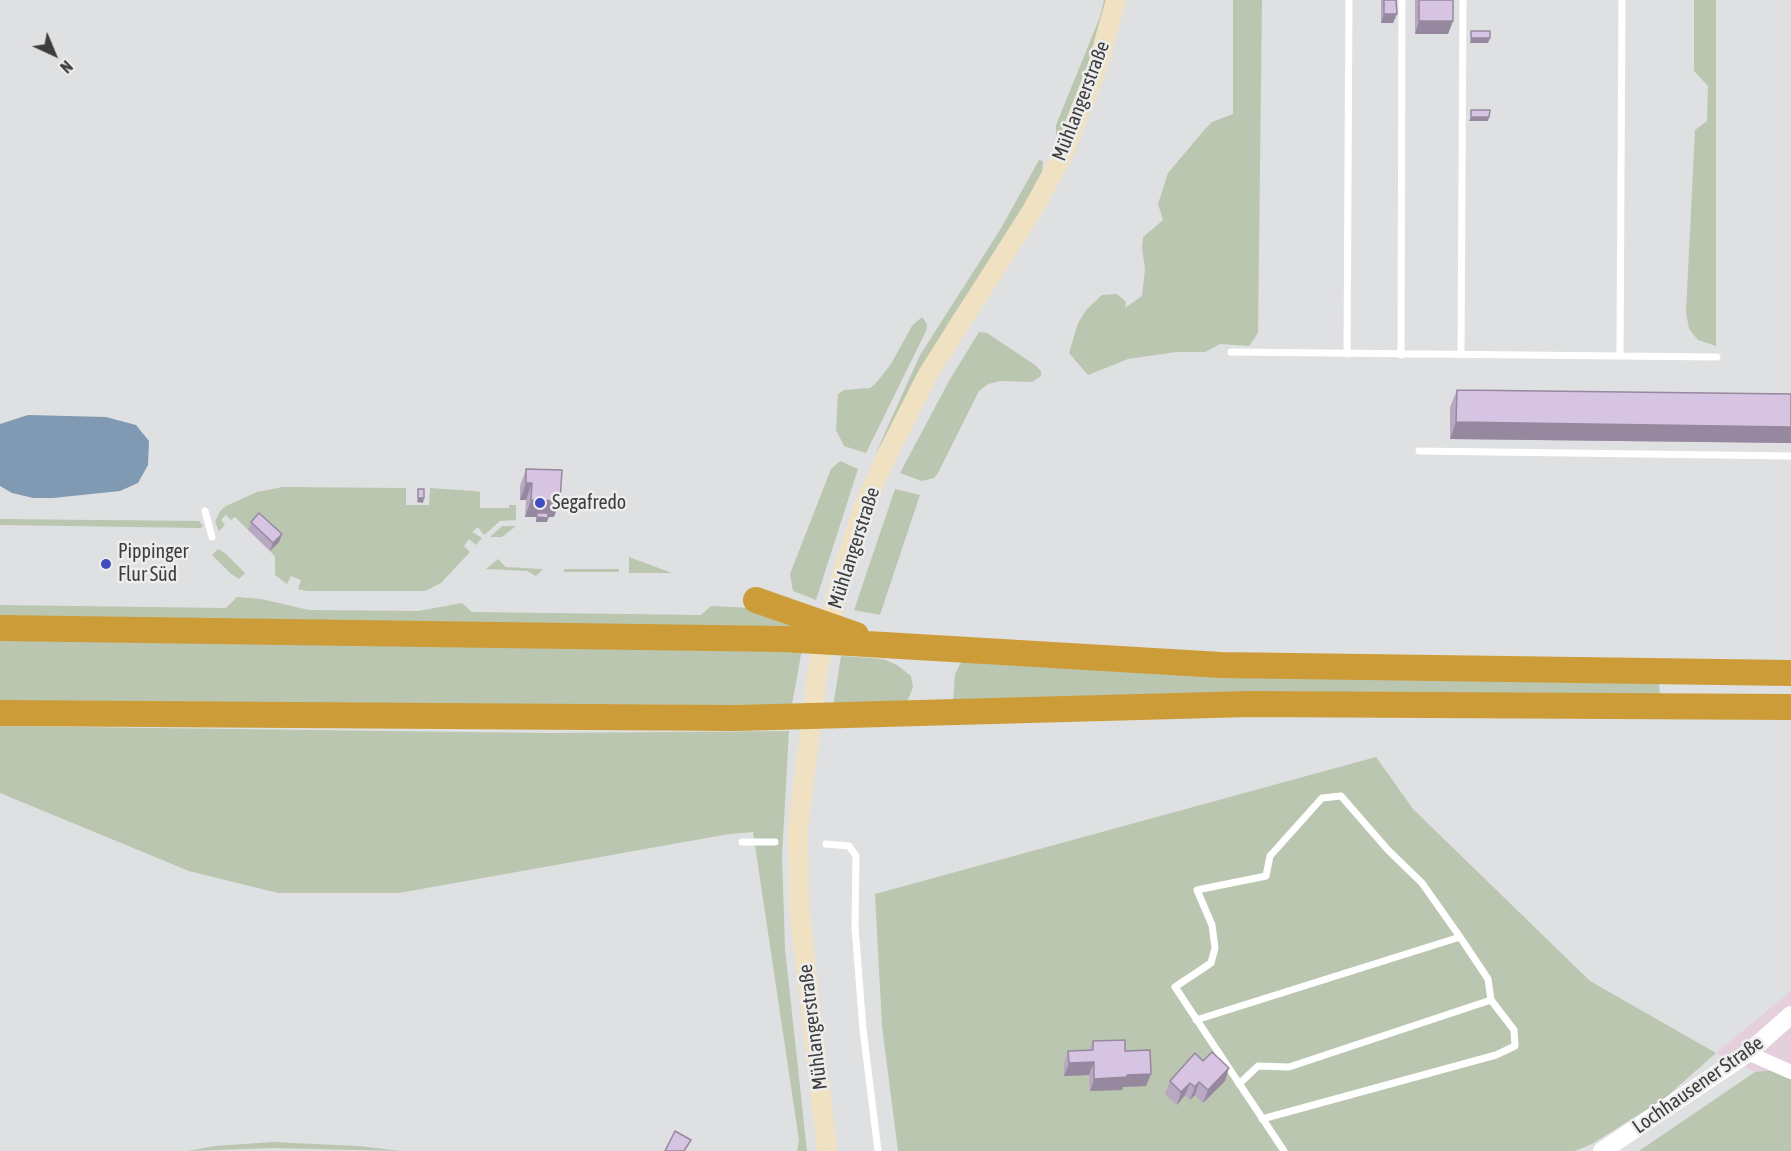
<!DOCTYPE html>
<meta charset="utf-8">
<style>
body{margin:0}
#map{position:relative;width:1791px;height:1151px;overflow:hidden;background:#dfe0e1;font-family:"Asap Condensed",sans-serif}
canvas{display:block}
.north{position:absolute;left:24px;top:24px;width:60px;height:60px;-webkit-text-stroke:4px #ededee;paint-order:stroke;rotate:136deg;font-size:16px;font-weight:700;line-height:24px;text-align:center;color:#3d3d3d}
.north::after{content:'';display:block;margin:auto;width:21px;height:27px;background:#3d3d3d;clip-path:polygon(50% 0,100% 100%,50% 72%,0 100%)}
</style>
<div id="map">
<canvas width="1791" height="1151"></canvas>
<div class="north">N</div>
</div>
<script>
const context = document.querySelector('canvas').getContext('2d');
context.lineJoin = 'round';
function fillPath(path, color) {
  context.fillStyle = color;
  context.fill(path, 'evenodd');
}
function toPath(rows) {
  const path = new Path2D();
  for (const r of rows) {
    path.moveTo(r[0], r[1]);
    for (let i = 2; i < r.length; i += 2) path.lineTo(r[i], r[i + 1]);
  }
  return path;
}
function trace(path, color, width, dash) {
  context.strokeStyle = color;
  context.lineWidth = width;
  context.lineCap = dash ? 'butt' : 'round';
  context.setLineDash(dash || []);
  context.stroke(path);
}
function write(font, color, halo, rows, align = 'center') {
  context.font = font + ' "Asap Condensed",sans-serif';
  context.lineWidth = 5;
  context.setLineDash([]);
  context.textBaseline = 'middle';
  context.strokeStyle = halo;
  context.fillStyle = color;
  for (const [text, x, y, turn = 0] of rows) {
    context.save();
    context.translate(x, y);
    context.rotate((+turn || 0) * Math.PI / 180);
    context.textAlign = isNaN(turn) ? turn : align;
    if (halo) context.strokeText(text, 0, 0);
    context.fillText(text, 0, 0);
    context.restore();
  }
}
const commercial = toPath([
 [1791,991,1791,1077,1774,1070,1755,1072,1716,1053]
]);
const green = toPath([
 [1104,0,1109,0,1089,71,1063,133,1056,135,1056,125,1100,17],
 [1233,0,1262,0,1258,333,1249,346,1220,344,1205,352,1176,352,1128,359,1088,375,1069,353,1078,323,1087,309,1102,295,1117,294,1126,302,1125,308,1142,296,1145,269,1142,248,1143,237,1163,220,1158,204,1168,173,1205,129,1212,122,1233,114],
 [1694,0,1716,0,1716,346,1698,340,1689,329,1686,312,1695,130,1707,121,1708,86,1694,71],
 [1039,160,1043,161,1042,173,1025,207,949,322,875,455,920,355,1000,230],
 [922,317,927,324,926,331,866,453,844,446,836,430,838,394,844,390,870,388,876,383,891,364,912,326],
 [979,332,987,333,1035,365,1041,371,1041,376,1032,382,1000,381,988,384,979,391,938,473,934,478,922,481,900,473,949,381],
 [840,461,858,469,816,600,793,591,790,574,831,469],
 [283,487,406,488,406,505,429,505,430,488,475,491,480,492,480,508,509,508,509,505,516,505,516,520,500,521,484,535,478,527,472,532,482,538,476,545,469,539,464,546,470,552,441,583,425,591,307,591,298,589,301,580,291,576,287,584,275,575,275,557,270,551,278,542,248,530,235,517,231,520,226,515,221,520,225,525,219,531,215,522,220,511,226,506,257,492],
 [895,489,920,495,880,615,854,610],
 [0,519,199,521,203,526,201,528,0,525],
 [502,526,516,526,502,537,490,537],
 [218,549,225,553,245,573,239,579,231,574,212,555],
 [629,557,672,573,629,573],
 [498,559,506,567,543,569,536,576,527,571,486,569],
 [564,569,619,569,619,572,564,572],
 [237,597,261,599,309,610,418,611,462,603,472,612,701,615,711,606,753,608,792,621,792,627,0,616,0,605,226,608],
 [0,638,802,649,791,710,723,711,720,705,0,702],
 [841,656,883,659,897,665,911,676,913,687,906,705,833,707],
 [963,659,1659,681,1660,699,953,702,955,674],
 [0,726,545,733,789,731,782,856,785,949,807,1151,797,1151,799,1140,753,832,729,834,399,893,278,893,189,871,0,793],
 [1376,757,1413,809,1590,981,1716,1053,1665,1098,1592,1144,1575,1151,898,1151,882,1026,875,894],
 [1774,1070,1791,1077,1791,1151,1639,1151,1755,1072],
 [272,1142,359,1146,401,1151,273,1148,188,1151,215,1146]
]);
const water = toPath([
 [28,415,106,417,136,425,149,441,148,465,138,483,120,491,53,498,33,498,12,493,0,486,0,424]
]);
const service = toPath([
 [1231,352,1717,357],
 [1347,354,1349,0],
 [1401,355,1402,0],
 [1461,355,1463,0],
 [1620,356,1622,0],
 [1419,451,1791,456],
 [205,511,212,537],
 [742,842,775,842],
 [826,844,849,846,856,856,855,927,863,1029,878,1151],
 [1196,1020,1460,937,1488,979,1491,1000],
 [1239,1084,1258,1066,1289,1067,1491,1000,1514,1030,1515,1046,1496,1055,1262,1119],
 [1284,1151,1175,987,1211,963,1215,948,1212,925,1197,890,1266,876,1270,856,1322,798,1341,796,1388,850,1422,883,1460,937]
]);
const minor = toPath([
 [1748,1053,1791,1072]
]);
const tertiary = toPath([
 [1602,1151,1748,1053,1791,1015]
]);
const secondary = toPath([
 [827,1151,799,907,798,827,818,667,842,575,864,506,887,455,928,374,1033,209,1064,152,1097,68,1116,0]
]);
const motorway = toPath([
 [756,600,856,635],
 [0,628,783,639,1221,665,1791,673],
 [0,713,737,718,1249,704,1791,707]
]);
const wall = toPath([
 [1381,0,1396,0,1393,23,1381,23],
 [1415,0,1453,0,1453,21,1448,34,1415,34],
 [1457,390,1791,394,1791,443,1450,439,1450,407],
 [526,469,554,517,548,517,547,522,536,522,536,517,525,517,526,500,520,500,520,486],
 [251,522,282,534,279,542,270,551,248,530],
 [1093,1041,1125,1051,1146,1086,1123,1087,1122,1090,1090,1091,1089,1075,1064,1076,1064,1063,1068,1051,1089,1050],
 [1170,1081,1225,1081,1203,1103,1195,1095,1190,1100,1185,1095,1177,1105,1165,1094]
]);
const shadedWall = toPath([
 [1384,14,1397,14,1393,23,1381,23],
 [1419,21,1453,21,1448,34,1415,34],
 [1471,38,1490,38,1488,43,1470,43],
 [1471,117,1489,117,1488,121,1469,121],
 [1456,422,1791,427,1791,443,1450,439],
 [526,483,532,483,526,500,520,500],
 [418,498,424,498,423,503,417,502],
 [531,500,560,501,554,517,537,517,537,513,536,517,525,517],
 [537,517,548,518,547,522,536,522],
 [282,534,279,542,270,551,273,543],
 [1094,1062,1089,1075,1064,1076,1069,1063],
 [1229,1068,1225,1081,1203,1103,1208,1090],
 [1151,1074,1146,1086,1123,1087,1122,1090,1090,1091,1094,1079,1127,1075],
 [1199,1082,1195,1095,1190,1100,1195,1087],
 [1190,1083,1185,1095,1177,1105,1181,1092]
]);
const building = toPath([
 [1384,0,1396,0,1397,14,1384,14,1384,0],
 [1419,0,1453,0,1453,21,1419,21,1419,0],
 [1471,31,1490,31,1490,38,1471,38,1471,31],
 [1471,110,1490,110,1489,117,1471,117,1471,110],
 [1457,390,1791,394,1791,427,1456,422,1457,390],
 [526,469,562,470,560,501,531,500,532,483,526,483,526,469],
 [418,489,424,489,424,498,418,498,418,489],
 [259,513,282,534,273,543,251,522,259,513],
 [537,513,548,513,548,518,537,517,537,513],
 [1125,1040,1125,1051,1150,1050,1151,1074,1127,1075,1127,1077,1094,1079,1094,1062,1069,1063,1068,1051,1093,1050,1093,1041,1125,1040],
 [1212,1052,1229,1068,1208,1090,1199,1082,1195,1087,1190,1083,1181,1092,1170,1081,1195,1053,1203,1061,1212,1052],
 [675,1131,691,1140,684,1151,665,1151,675,1131]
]);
const markers = [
 [540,503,6,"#3f4cc0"],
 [106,564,6,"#3f4cc0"]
];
const streetNames = [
 ["Mühlangerstraße",1081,101,-69],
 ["Mühlangerstraße",854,548,-72],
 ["Mühlangerstraße",813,1027,-97],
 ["Lochhausener Straße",1698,1085,-35]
];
const poiNames = [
 ["Segafredo",552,503],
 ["Pippinger",118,552],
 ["Flur Süd",118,575]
];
fillPath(commercial, '#e4cfdd');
fillPath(green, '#bac6af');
fillPath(water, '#819ab4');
trace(service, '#fff', 7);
trace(minor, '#fff', 14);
trace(tertiary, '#fff', 18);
trace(secondary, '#f0e1c3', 20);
trace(motorway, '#cc9c38', 26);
fillPath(wall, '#b9a8c2');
fillPath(shadedWall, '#96889e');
fillPath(building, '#d7c3e2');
trace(building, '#96889e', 1.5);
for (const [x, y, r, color] of markers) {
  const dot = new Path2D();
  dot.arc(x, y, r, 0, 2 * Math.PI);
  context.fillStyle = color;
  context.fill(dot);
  trace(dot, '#ededee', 2);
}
write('20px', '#3d3d3d', '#ededee', streetNames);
write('20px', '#3d3d3d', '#ededee', poiNames, 'left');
</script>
